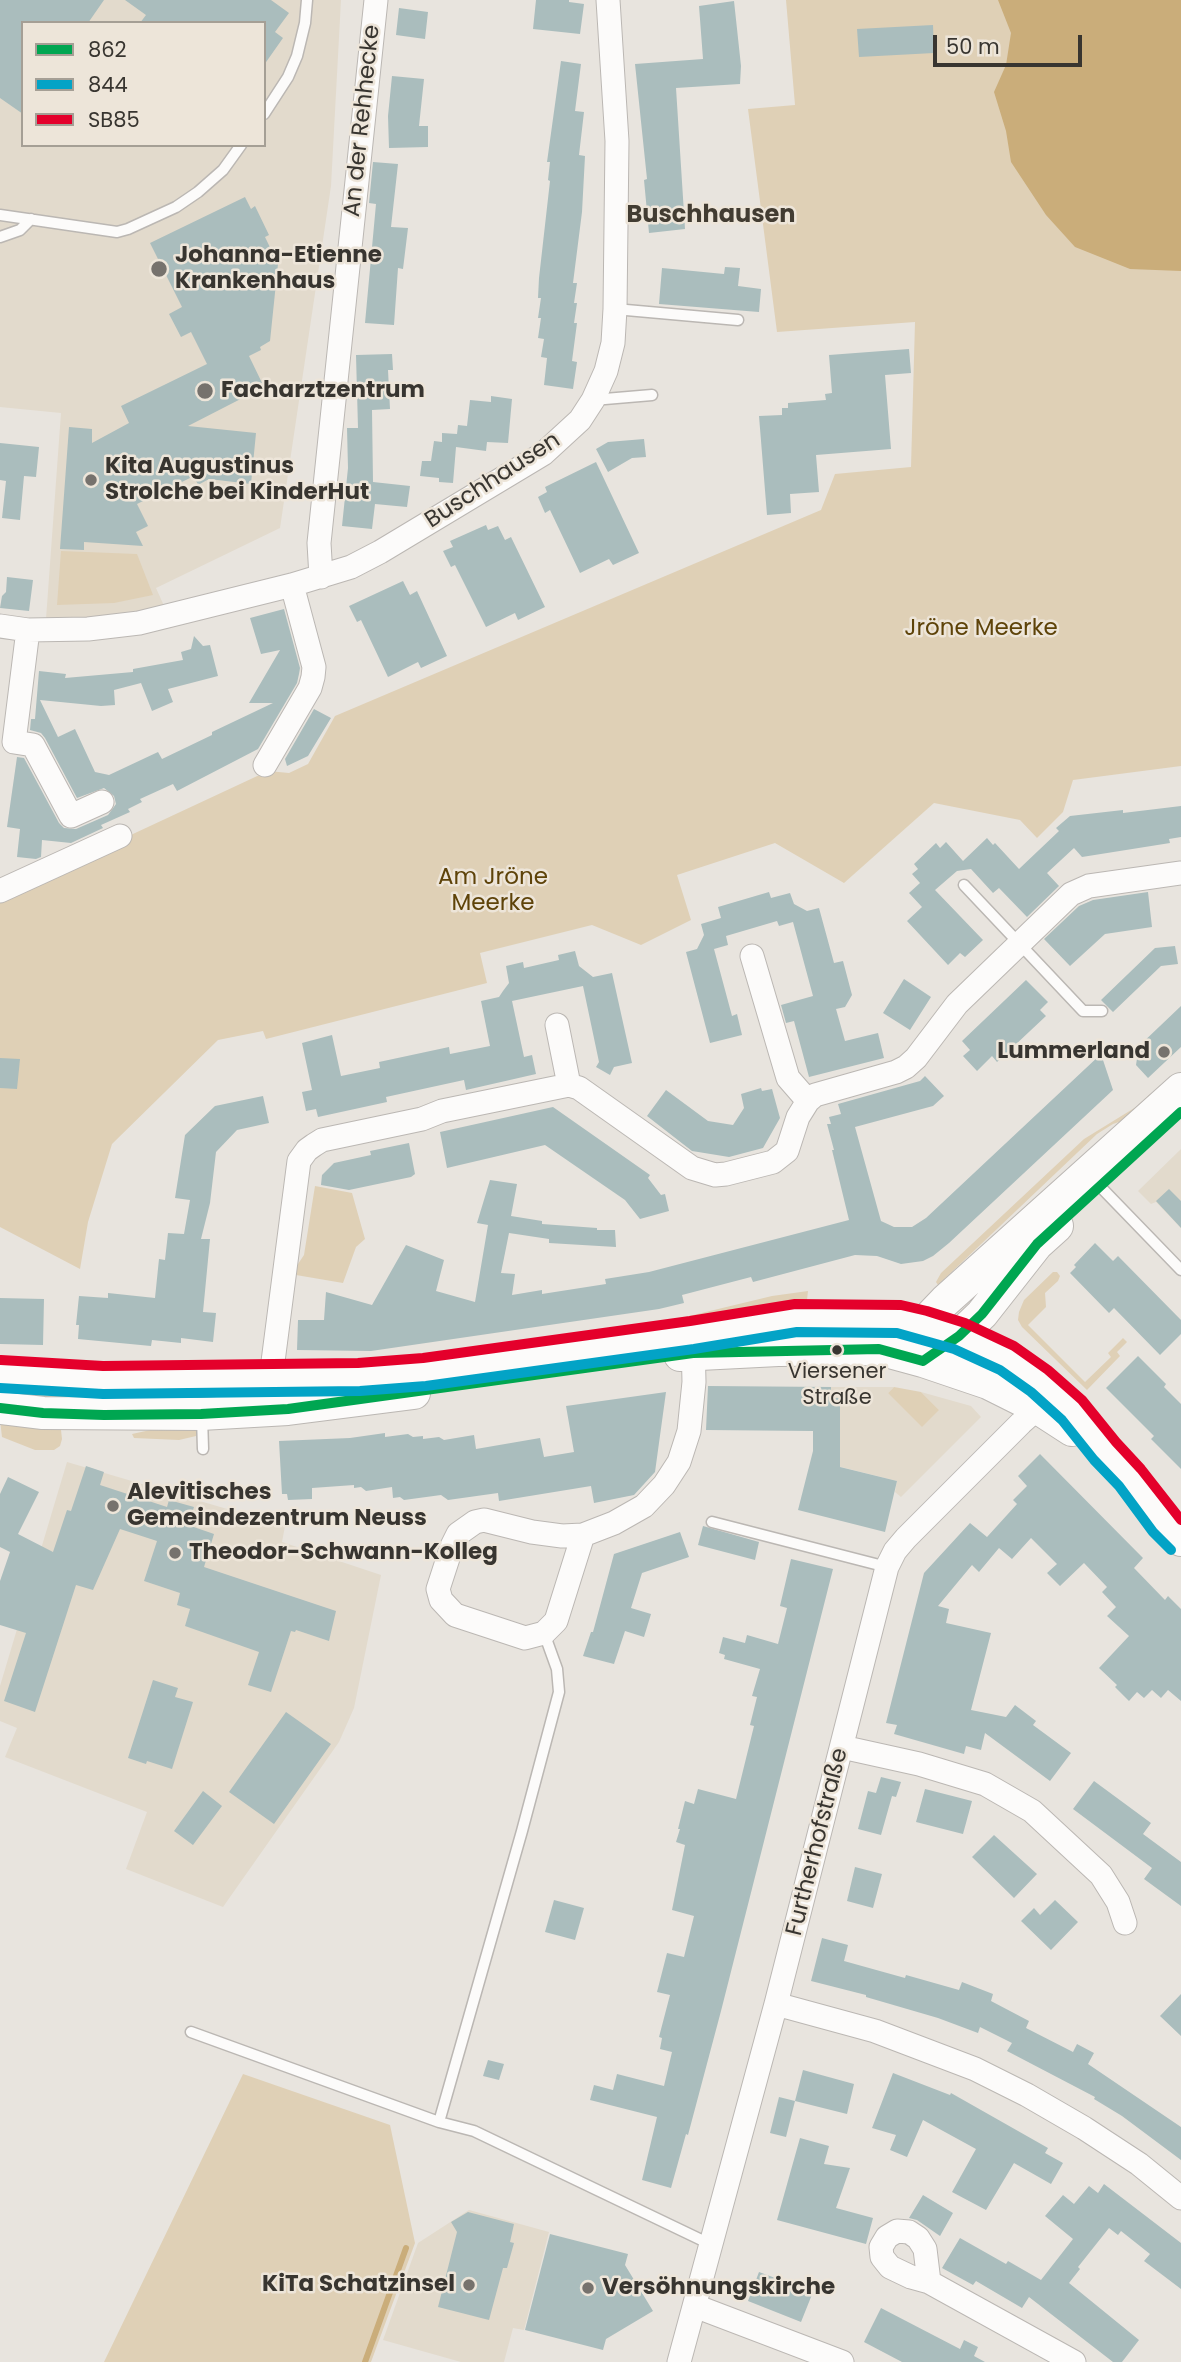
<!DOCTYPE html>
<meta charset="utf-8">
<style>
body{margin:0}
#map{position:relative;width:1181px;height:2362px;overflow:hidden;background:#e8e4de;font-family:Poppins,sans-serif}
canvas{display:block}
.legend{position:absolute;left:21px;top:21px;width:245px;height:126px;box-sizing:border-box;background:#ede5d9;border:2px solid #a59f95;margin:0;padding:9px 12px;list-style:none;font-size:21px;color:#383530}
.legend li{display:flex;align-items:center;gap:14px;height:35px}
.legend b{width:35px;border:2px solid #a59f95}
.scale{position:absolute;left:933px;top:35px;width:149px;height:32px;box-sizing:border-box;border:4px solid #383530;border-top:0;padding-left:9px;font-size:21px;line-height:24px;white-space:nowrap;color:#383530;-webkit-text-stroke:5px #ede5d9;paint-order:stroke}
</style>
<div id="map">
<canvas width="1181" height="2362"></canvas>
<ul class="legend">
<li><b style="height:9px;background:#00a651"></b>862</li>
<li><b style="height:9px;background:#03a3c6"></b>844</li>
<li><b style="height:9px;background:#e4002b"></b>SB85</li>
</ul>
<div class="scale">50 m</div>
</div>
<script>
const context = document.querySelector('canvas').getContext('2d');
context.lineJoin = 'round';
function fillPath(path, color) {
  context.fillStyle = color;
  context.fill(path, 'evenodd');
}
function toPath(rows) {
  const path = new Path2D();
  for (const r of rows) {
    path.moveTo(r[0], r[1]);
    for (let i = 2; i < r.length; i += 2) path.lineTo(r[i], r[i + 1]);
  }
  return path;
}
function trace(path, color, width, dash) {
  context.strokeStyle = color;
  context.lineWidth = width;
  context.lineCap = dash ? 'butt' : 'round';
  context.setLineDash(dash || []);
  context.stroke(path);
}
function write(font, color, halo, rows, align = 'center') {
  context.font = font + ' Poppins,sans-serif';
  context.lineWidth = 5;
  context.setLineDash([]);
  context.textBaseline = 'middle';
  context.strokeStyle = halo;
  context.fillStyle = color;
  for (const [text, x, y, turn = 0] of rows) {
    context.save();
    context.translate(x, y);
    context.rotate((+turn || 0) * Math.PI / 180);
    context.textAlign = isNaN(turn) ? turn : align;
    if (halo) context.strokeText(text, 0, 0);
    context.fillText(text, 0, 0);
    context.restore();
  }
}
const built = toPath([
 [0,0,341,0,331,186,280,528,156,588,165,608,115,616,46,619,61,413,0,407],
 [23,23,264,23,264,145,23,145],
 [1181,1149,1181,1228,1156,1202,1151,1204,1138,1191],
 [831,1387,894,1387,888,1393,939,1410,921,1392,971,1406,981,1417,901,1497,895,1492,897,1481,813,1460,840,1460,840,1398,831,1398],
 [67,1462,285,1526,282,1542,381,1575,354,1708,339,1742,223,1907,126,1869,147,1812,5,1757,17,1728,0,1721,0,1686],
 [469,2210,549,2232,524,2330,513,2328,504,2362,461,2362,383,2340,418,2243]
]);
const green = toPath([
 [786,0,1181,0,1181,766,1073,780,1063,812,1037,838,1020,820,934,803,844,883,775,843,677,875,691,920,641,945,592,925,480,953,487,983,266,1039,263,1031,218,1040,112,1144,88,1222,80,1269,0,1227,0,896,268,771,289,773,308,764,335,716,821,510,835,474,911,467,915,322,777,332,748,109,795,105],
 [61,551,137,554,153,595,114,603,57,605],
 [1150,1094,1168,1095,1139,1115,1113,1124,1097,1134,938,1285,936,1282,941,1273,1084,1139,1136,1107],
 [315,1186,352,1193,365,1239,356,1247,343,1283,296,1275,296,1267,304,1255],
 [1053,1272,1057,1272,1060,1276,1058,1281,1045,1293,1046,1307,1028,1325,1085,1382,1111,1357,1108,1353,1123,1338,1127,1342,1117,1352,1120,1356,1087,1390,1022,1327,1018,1320,1019,1312,1024,1300],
 [808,1291,807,1300,767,1306,687,1325,685,1317,772,1296],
 [894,1387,921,1392,939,1410,922,1427,888,1393],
 [0,1389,39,1393,111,1395,248,1390,247,1395,190,1398,0,1398],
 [0,1420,61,1430,62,1439,60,1446,54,1450,35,1450,2,1437],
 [178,1424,191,1425,196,1430,196,1436,179,1440,134,1438,132,1434],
 [243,2074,390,2125,415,2243,371,2362,104,2362]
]);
const water = toPath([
 [998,0,1181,0,1181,271,1130,269,1075,247,1046,215,1011,162,1006,131,994,92,1006,65,1011,33]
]);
const stream = toPath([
 [365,2362,406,2248]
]);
const building = toPath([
 [0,0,104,0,88,23,23,23,23,114,0,98],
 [125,0,271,0,289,13,275,32,283,38,264,65,264,23,140,23,146,15],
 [536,0,569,0,569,2,584,4,580,34,533,29],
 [734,1,741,66,740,84,676,88,685,229,649,233,644,180,647,179,635,64,703,59,699,6],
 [399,8,428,12,425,39,396,35],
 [933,25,934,53,859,57,857,29],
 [561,61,581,64,575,111,584,112,579,155,585,156,582,212,573,283,577,283,574,303,577,303,574,323,577,323,572,361,577,362,573,389,544,385,547,358,541,357,544,339,538,338,541,318,538,318,541,298,538,298,539,278,550,181,548,180,550,162,547,162],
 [392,76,424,79,419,126,428,126,428,147,389,148,388,116],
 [373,162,398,164,391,227,408,228,403,269,398,268,394,325,365,323,376,204,369,203],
 [245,197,251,209,255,206,269,235,265,237,278,264,270,341,260,347,261,350,249,356,264,387,188,426,256,433,251,484,209,479,198,485,194,476,137,504,148,526,136,532,143,546,84,542,84,550,60,549,69,427,92,429,92,443,129,423,121,406,207,364,191,332,181,337,169,314,182,307,150,243],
 [725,267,740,268,738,286,761,289,759,312,659,304,662,268,724,274],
 [909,349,911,373,885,375,891,449,816,455,819,492,790,494,791,513,767,515,759,416,782,415,782,408,788,408,788,403,826,400,825,394,832,393,829,355],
 [392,354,393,370,388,370,390,409,372,410,373,482,410,486,407,507,375,504,372,529,342,526,348,468,347,428,358,428,356,355],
 [491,396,512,399,508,443,487,442,486,451,456,447,453,483,439,482,439,478,420,476,422,461,431,461,434,441,442,442,442,433,457,434,458,425,467,426,470,400,491,402],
 [644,439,646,457,632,458,608,472,596,449,608,442],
 [0,443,39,447,36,477,24,476,20,520,2,518,6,481,0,480],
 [596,462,639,553,613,565,609,559,580,573,550,510,545,513,538,497,547,492,545,487],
 [486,525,488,530,498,526,505,540,511,537,545,607,518,620,515,613,486,627,455,565,451,567,443,551,453,547,450,541],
 [7,577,33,580,29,611,0,608,2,596,6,592],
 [403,581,410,595,417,591,447,656,421,668,418,662,388,677,361,620,357,622,349,606],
 [284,609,300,668,299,674,297,683,258,749,177,791,173,784,140,799,142,802,128,809,130,812,101,825,103,828,71,843,42,840,41,857,36,859,17,857,20,829,7,827,17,757,24,758,59,823,64,828,76,829,108,815,116,804,114,796,104,788,77,798,45,738,41,733,30,730,31,719,35,719,39,671,66,674,65,678,133,672,133,669,183,660,181,652,191,649,194,636,203,646,210,645,218,676,168,689,173,702,152,711,141,683,114,690,115,705,101,706,40,700,58,737,75,729,95,772,109,775,158,752,162,759,212,735,212,732,273,703,249,703,280,650,261,654,250,618],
 [314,709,331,718,308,756,287,766,285,759],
 [1181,806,1181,837,1169,839,1170,843,1082,857,1074,848,1047,873,1059,886,1027,917,999,888,993,893,971,869,957,871,935,890,983,940,965,957,960,953,948,965,907,921,922,907,909,893,920,883,912,874,918,869,914,864,936,843,940,848,946,842,963,861,987,838,993,845,995,843,1019,869,1059,831,1056,828,1070,816,1123,810,1123,813],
 [769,892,771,898,790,893,794,904,807,911,819,908,834,963,843,961,852,995,845,1007,836,1009,845,1041,878,1033,884,1058,809,1077,794,1021,786,1023,781,1005,813,996,793,922,779,926,777,921,726,936,728,945,714,949,732,1016,737,1014,742,1035,710,1043,686,952,697,949,704,935,701,924,721,918,718,907],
 [1148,892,1152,927,1105,934,1070,966,1044,939,1079,906,1093,900],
 [1175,946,1178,964,1161,966,1113,1012,1101,1000,1155,948],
 [575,951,579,966,593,977,612,973,632,1063,614,1067,610,1075,596,1067,599,1062,583,986,512,1001,524,1057,532,1055,536,1074,466,1090,464,1080,386,1097,387,1102,318,1117,316,1109,306,1111,302,1092,312,1090,302,1043,332,1035,341,1076,380,1068,379,1062,449,1047,450,1054,490,1046,481,1001,499,997,503,991,509,983,506,966,523,962,524,968,559,960,558,955],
 [904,979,931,997,910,1030,883,1013],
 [1026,980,1048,1002,1040,1010,1046,1016,997,1062,992,1056,977,1071,963,1056,970,1050,962,1041],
 [1181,1006,1181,1047,1148,1078,1136,1065,1139,1046],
 [1101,1054,1113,1090,949,1243,933,1256,923,1261,901,1264,877,1256,855,1255,753,1282,751,1277,682,1295,684,1303,659,1309,371,1351,297,1350,298,1320,324,1320,326,1292,372,1305,406,1245,444,1260,436,1291,475,1302,488,1225,477,1223,490,1180,517,1184,511,1216,542,1221,542,1224,597,1228,597,1230,615,1230,616,1247,549,1243,549,1239,509,1233,501,1273,515,1274,512,1295,542,1290,542,1294,606,1284,605,1279,649,1272,849,1220,832,1150,834,1150,827,1124,831,1124,829,1117,841,1114,838,1104,920,1081,925,1076,944,1096,933,1106,855,1127,881,1221,894,1227,912,1227,926,1218],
 [0,1058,20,1059,17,1089,0,1088],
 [761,1088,762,1091,772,1089,780,1118,763,1148,729,1157,692,1151,647,1116,666,1090,708,1121,733,1125,744,1108,741,1094],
 [263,1096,269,1123,237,1130,216,1152,210,1203,201,1239,210,1239,203,1312,216,1313,213,1342,181,1338,181,1343,152,1340,151,1346,78,1339,79,1325,76,1325,79,1296,108,1298,108,1293,155,1298,159,1259,165,1260,168,1233,184,1234,190,1200,175,1198,185,1135,215,1106],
 [553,1107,650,1175,648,1178,661,1195,665,1194,669,1211,640,1219,625,1200,545,1145,447,1168,440,1132],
 [409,1143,415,1174,411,1177,349,1190,321,1185,322,1175,334,1163,371,1155,370,1151],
 [1169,1189,1181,1201,1181,1228,1156,1201],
 [1095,1243,1113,1261,1118,1256,1181,1320,1181,1334,1160,1355,1114,1308,1109,1313,1070,1273,1076,1267,1074,1265],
 [0,1298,44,1299,43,1345,0,1344],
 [1138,1356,1166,1384,1164,1387,1181,1404,1181,1469,1151,1439,1154,1436,1106,1388],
 [708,1386,831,1387,831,1398,840,1398,840,1467,897,1481,885,1532,798,1510,813,1451,813,1431,706,1430],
 [666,1392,655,1472,634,1495,594,1503,591,1486,499,1501,498,1493,448,1500,441,1495,404,1500,400,1497,393,1498,392,1487,366,1491,361,1487,354,1488,354,1485,312,1488,312,1499,288,1500,287,1494,282,1494,279,1441,350,1438,385,1433,385,1437,408,1434,413,1437,423,1436,423,1439,439,1437,444,1440,474,1435,476,1449,540,1438,544,1457,574,1452,566,1406],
 [1040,1454,1143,1558,1134,1568,1165,1600,1168,1596,1181,1609,1181,1701,1168,1690,1161,1698,1152,1690,1144,1698,1137,1692,1129,1701,1115,1687,1117,1685,1099,1668,1129,1636,1107,1616,1116,1607,1102,1592,1107,1587,1084,1563,1060,1586,1047,1573,1057,1564,1031,1538,1012,1559,999,1548,979,1572,972,1565,938,1606,949,1609,946,1623,991,1633,971,1710,1006,1717,1015,1705,1036,1721,1033,1725,1071,1753,1050,1781,985,1733,981,1750,966,1746,964,1754,894,1734,897,1725,886,1723,924,1573,970,1523,987,1537,1017,1504,1013,1500,1027,1486,1018,1476],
 [86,1466,104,1472,100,1485,167,1507,169,1500,194,1507,188,1525,214,1534,204,1567,336,1611,329,1641,296,1630,295,1632,291,1631,271,1692,248,1685,259,1652,185,1626,190,1609,177,1605,180,1593,144,1581,157,1541,120,1529,93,1590,76,1585,35,1712,4,1701,26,1633,0,1625,0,1581,10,1552,0,1547,0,1494,8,1477,39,1492,18,1534,53,1552,67,1510,71,1511],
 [703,1526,759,1542,755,1560,698,1545],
 [680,1532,689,1557,642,1573,631,1608,651,1614,644,1637,625,1631,614,1664,583,1656,591,1632,593,1632,614,1554],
 [791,1559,833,1569,721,2011,688,2135,686,2134,671,2188,642,2180,657,2117,590,2100,594,2085,613,2090,617,2074,664,2086,672,2052,660,2049,662,2038,659,2037,670,1995,657,1992,667,1953,684,1957,694,1916,672,1910,685,1845,676,1842,680,1829,678,1829,685,1801,694,1804,698,1789,736,1799,754,1726,750,1725,757,1697,752,1696,760,1669,724,1659,725,1655,719,1653,723,1637,745,1643,747,1635,778,1644,787,1608,780,1606],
 [153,1680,178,1688,175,1697,193,1702,172,1769,147,1761,146,1764,128,1758],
 [286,1712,331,1744,274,1824,229,1792],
 [881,1777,901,1782,896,1797,892,1796,881,1835,858,1829,868,1791,876,1793],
 [1094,1781,1151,1823,1143,1834,1181,1862,1181,1906,1144,1879,1152,1868,1073,1809],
 [925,1789,972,1801,963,1834,916,1822],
 [203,1791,222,1806,193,1845,174,1831],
 [994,1835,1037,1874,1014,1898,972,1857],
 [855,1867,882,1874,873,1908,847,1901],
 [554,1900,584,1908,575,1940,545,1932],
 [1055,1900,1078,1922,1051,1950,1021,1921,1034,1908,1040,1915],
 [822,1938,848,1945,844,1961,905,1978,906,1975,959,1990,962,1982,993,1994,991,2001,1029,2021,1026,2028,1073,2052,1077,2044,1094,2053,1088,2064,1181,2127,1181,2160,1122,2116,1094,2099,1095,2097,1007,2051,1012,2043,980,2027,978,2033,938,2018,866,1997,866,1995,811,1981],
 [1181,1994,1181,2036,1160,2016],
 [488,2060,504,2064,499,2080,483,2076],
 [803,2070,854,2084,847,2114,795,2101],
 [893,2073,950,2095,951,2093,1048,2148,1045,2153,1063,2163,1051,2184,1014,2163,986,2210,952,2192,976,2149,923,2120,907,2157,890,2150,896,2135,872,2128],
 [779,2097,795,2101,786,2137,770,2133],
 [800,2138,829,2146,824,2164,850,2168,836,2208,873,2218,866,2244,777,2220],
 [1104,2184,1181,2243,1181,2289,1144,2261,1150,2254,1121,2231,1118,2235,1109,2228,1078,2267,1080,2269,1069,2283,1139,2340,1122,2362,1113,2362,1029,2297,1022,2308,976,2281,973,2285,942,2268,960,2238,1006,2264,1008,2261,1041,2280,1073,2239,1045,2216,1063,2195,1074,2204,1089,2186,1098,2193],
 [923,2195,953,2213,940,2236,917,2220,909,2218],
 [468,2212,514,2224,510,2242,514,2243,507,2268,503,2268,489,2320,438,2307,457,2232,451,2222],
 [550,2234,628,2254,625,2265,653,2311,606,2339,603,2350,525,2330],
 [759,2272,813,2292,801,2322,748,2301],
 [881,2308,960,2349,964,2340,978,2347,974,2356,985,2362,902,2362,864,2342]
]);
const lane = toPath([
 [264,114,288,77,297,56,305,23,307,0],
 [0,215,117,232,128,229,176,207,198,192,223,170,241,145],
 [0,237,20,230,31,219],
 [615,309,738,320],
 [593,400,652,395],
 [964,885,1083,1011,1102,1011],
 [1089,1175,1181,1270],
 [202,1417,203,1449],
 [712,1522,887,1567],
 [191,2032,439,2122,474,2131,712,2245],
 [439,2122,522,1831,559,1692,557,1669,544,1633]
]);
const street = toPath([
 [321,577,319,543,376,0],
 [0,626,28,630,88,629,139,623,292,585,351,567,380,552,543,454,580,420,593,400,606,371,613,343,615,309,617,141,608,0],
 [28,630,14,742,33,745,71,816,102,802],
 [265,765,310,688,313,677,314,667,292,585],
 [0,891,120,836],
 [752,956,788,1078,808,1101],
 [557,1025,569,1085],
 [271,1377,299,1161,307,1150,314,1145,322,1140,422,1119,442,1111,569,1085,579,1088,692,1168,715,1175,726,1174,773,1162,787,1151,798,1117,808,1101,815,1095,896,1072,906,1067,916,1058,957,1004,1071,894,1089,886,1181,873],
 [583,1535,556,1621,544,1633,525,1638,455,1615,441,1600,438,1589,452,1546,458,1534,475,1522,484,1520,532,1532,562,1536,583,1535,614,1523,644,1506,664,1485,679,1462,689,1431,694,1382,693,1342],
 [842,1747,919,1764,985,1784,1032,1811,1101,1875,1118,1902,1125,1923],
 [776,2004,875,2031,975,2069,1027,2095,1084,2128,1139,2164,1181,2198],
 [929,2282,925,2249,918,2238,909,2232,897,2231,887,2237,881,2247,882,2257,890,2267,911,2277,929,2282,1074,2362],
 [695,2306,842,2362],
 [679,2362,776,2004,887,1567,895,1551,906,1538,1021,1423,1038,1408,1050,1406]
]);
const secondary = toPath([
 [923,1342,923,1324,945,1301,1181,1089],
 [945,1346,959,1336,982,1314,1037,1244,1057,1226],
 [680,1355,778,1350,879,1349,923,1361,988,1383,1038,1408,1072,1430],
 [0,1374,103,1380,359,1377,424,1372,692,1335,796,1318,899,1319,923,1324,959,1336,1007,1358,1040,1381,1072,1410,1105,1451,1130,1477,1164,1523,1181,1540],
 [0,1408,43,1413,201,1414,288,1409,414,1393]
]);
const bus1 = toPath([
 [0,1408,43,1413,104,1415,201,1414,288,1409,693,1353,879,1349,923,1361,959,1336,982,1314,1037,1244,1181,1112]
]);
const bus2 = toPath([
 [0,1388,103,1394,360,1391,426,1386,694,1349,797,1332,897,1333,954,1349,1000,1370,1031,1392,1062,1420,1094,1460,1119,1486,1153,1532,1171,1550]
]);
const bus3 = toPath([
 [1,1360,103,1366,358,1363,423,1358,690,1321,795,1304,901,1305,927,1311,965,1323,1014,1346,1048,1370,1082,1400,1116,1442,1141,1469,1181,1520]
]);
const markers = [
 [159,269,9,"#76726d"],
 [205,391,9,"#76726d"],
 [91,480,7,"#76726d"],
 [1164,1052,7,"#76726d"],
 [837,1350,6,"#383530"],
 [113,1506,7,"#76726d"],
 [175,1553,7,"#76726d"],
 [469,2285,7,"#76726d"],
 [588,2288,7,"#76726d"]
];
const busNames = [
 ["Viersener",837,1373],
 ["Straße",837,1399]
];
const streetNames = [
 ["An der Rehhecke",363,121,-84],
 ["Buschhausen",493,481,-33],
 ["Furtherhofstraße",818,1842,-76]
];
const poiNames = [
 ["Johanna-Etienne",175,256],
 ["Krankenhaus",175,282],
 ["Facharztzentrum",221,391],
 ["Kita Augustinus",105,467],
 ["Strolche bei KinderHut",105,493],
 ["Lummerland",1150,1052,"right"],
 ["Alevitisches",127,1493],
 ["Gemeindezentrum Neuss",127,1519],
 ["Theodor-Schwann-Kolleg",189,1553],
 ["KiTa Schatzinsel",455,2285,"right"],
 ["Versöhnungskirche",602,2288]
];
const parkNames = [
 ["Jröne Meerke",981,629],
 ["Am Jröne",493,878],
 ["Meerke",493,904]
];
const neighbourhoodNames = [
 ["Buschhausen",711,216]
];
fillPath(built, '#e2dacc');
fillPath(green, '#dfd0b6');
fillPath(water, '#caad7a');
trace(stream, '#caad7a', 6);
fillPath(building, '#aabdbd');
trace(lane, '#bbb7b3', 13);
trace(street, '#bbb7b3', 25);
trace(secondary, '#bbb7b3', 34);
trace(lane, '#fcfbfa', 10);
trace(street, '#fcfbfa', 23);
trace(secondary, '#fcfbfa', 32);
trace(bus1, '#00a651', 10);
trace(bus2, '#03a3c6', 10);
trace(bus3, '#e4002b', 10);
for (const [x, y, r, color] of markers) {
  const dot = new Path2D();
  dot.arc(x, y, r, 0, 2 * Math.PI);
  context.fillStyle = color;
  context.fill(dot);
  trace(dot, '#ede5d9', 2.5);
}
write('21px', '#383530', '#ede5d9', busNames);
write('23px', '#383530', '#ede5d9', streetNames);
write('bold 23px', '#383530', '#ede5d9', poiNames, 'left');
write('23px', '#5e4309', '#ede5d9', parkNames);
write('bold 24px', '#423c32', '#ede5d9', neighbourhoodNames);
</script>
